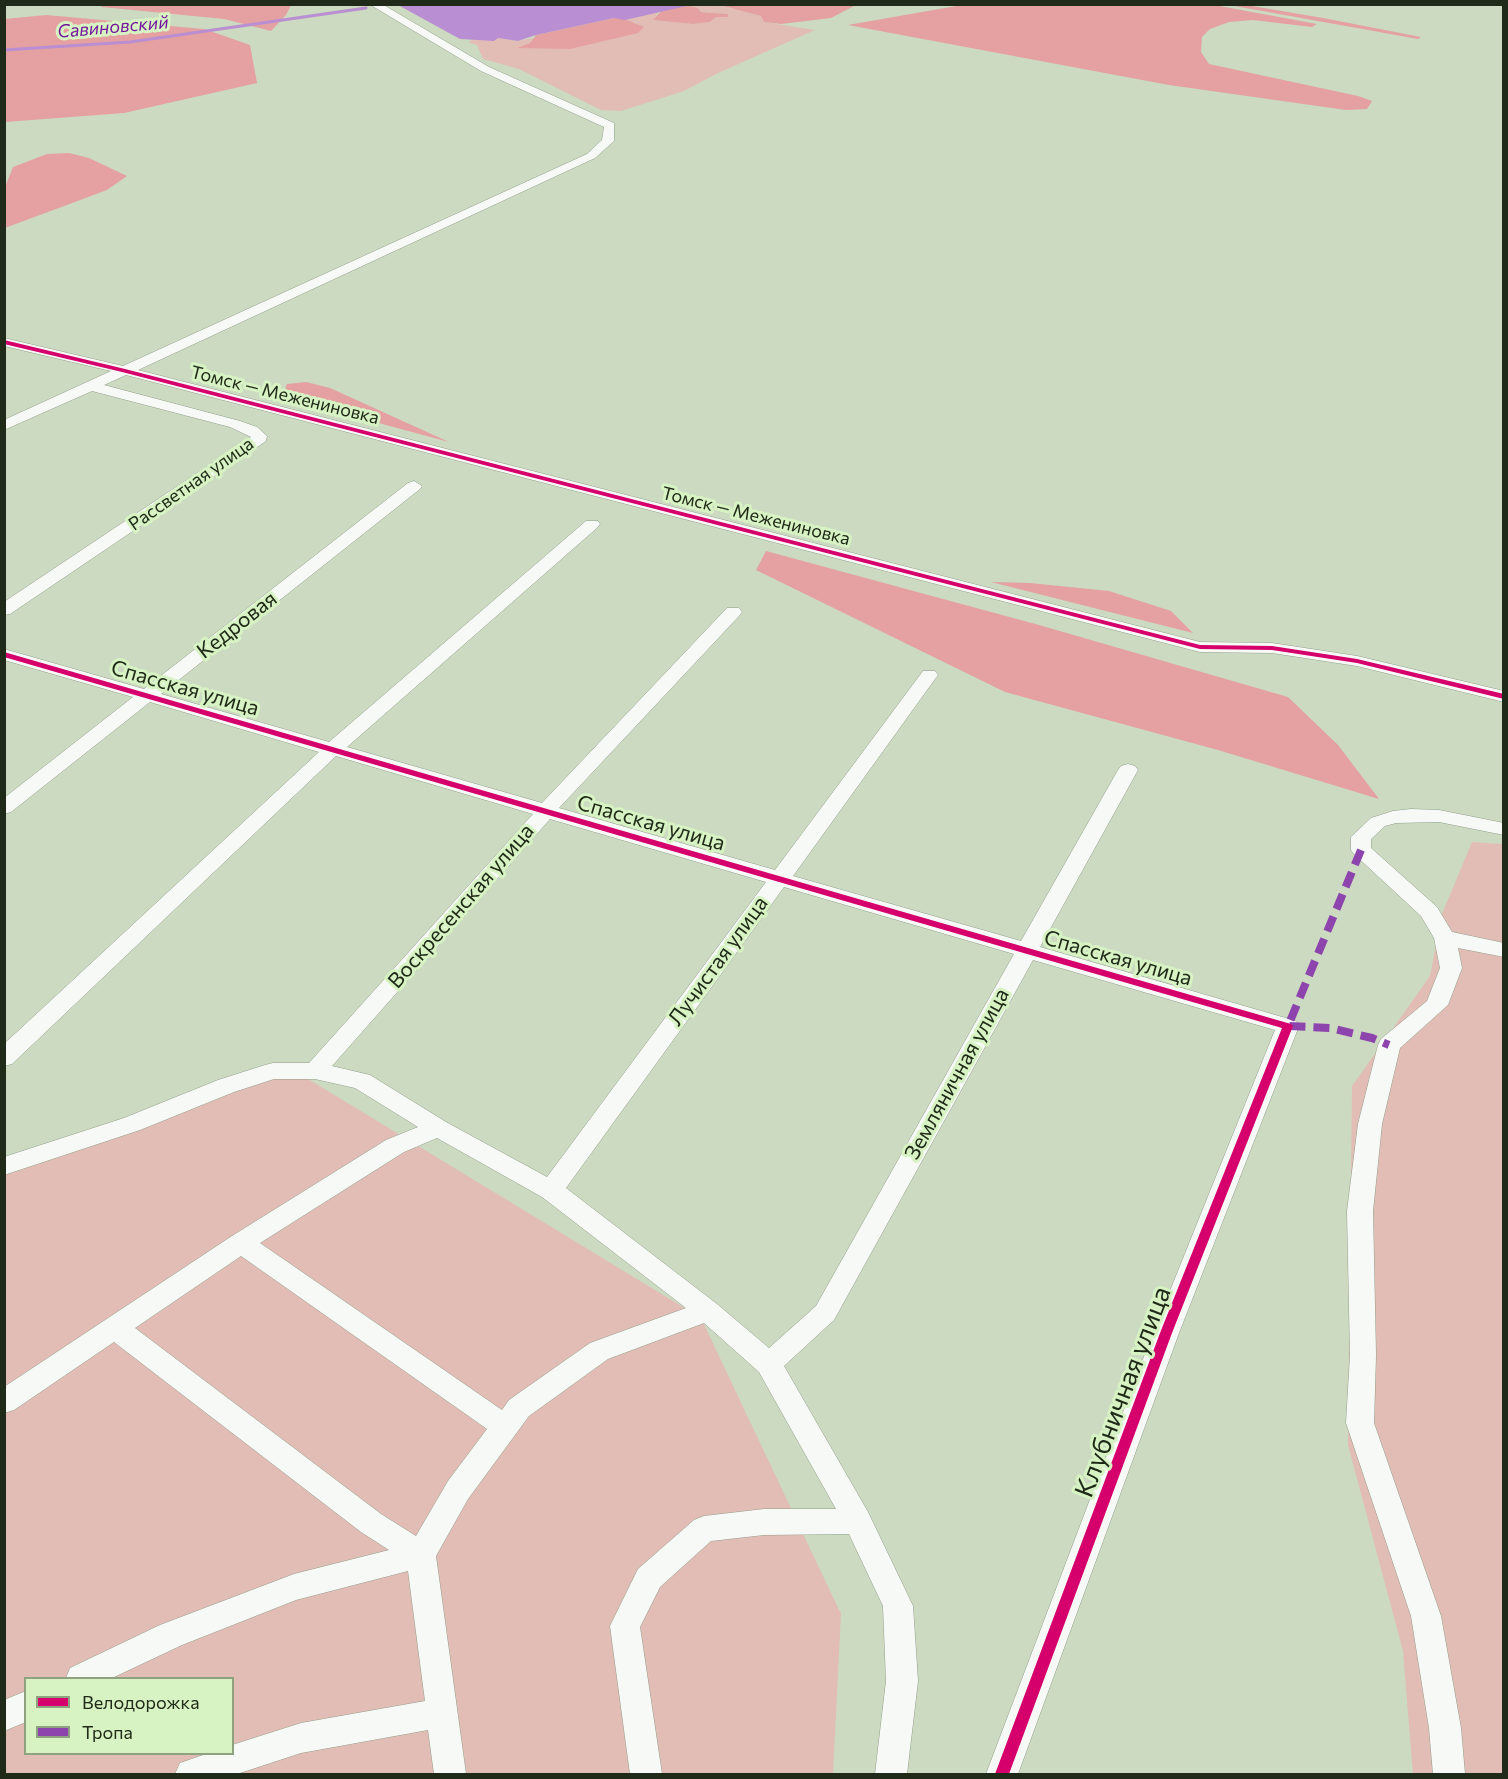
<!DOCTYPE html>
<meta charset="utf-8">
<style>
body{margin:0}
#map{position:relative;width:1508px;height:1779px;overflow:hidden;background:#cbdac0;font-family:Commissioner,sans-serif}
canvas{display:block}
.frame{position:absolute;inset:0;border:6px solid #202a18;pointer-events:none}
.legend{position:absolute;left:24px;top:1677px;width:210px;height:78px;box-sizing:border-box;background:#d7f2c3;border:2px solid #8ea27f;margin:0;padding:8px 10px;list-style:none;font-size:18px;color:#202a18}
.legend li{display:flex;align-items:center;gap:12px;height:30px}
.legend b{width:30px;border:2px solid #8ea27f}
</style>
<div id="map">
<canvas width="1508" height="1779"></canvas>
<div class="frame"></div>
<ul class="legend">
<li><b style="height:8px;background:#d6006c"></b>Велодорожка</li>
<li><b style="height:8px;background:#8e44ad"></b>Тропа</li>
</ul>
</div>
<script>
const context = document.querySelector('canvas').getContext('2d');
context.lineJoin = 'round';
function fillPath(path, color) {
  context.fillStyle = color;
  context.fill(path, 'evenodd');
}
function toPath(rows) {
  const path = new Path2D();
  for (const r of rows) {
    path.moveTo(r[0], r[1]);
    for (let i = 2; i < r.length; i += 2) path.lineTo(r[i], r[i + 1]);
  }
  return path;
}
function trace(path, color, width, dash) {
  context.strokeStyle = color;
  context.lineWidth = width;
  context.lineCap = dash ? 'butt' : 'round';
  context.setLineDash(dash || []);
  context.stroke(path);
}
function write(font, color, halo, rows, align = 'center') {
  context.font = font + ' Commissioner,sans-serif';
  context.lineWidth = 6;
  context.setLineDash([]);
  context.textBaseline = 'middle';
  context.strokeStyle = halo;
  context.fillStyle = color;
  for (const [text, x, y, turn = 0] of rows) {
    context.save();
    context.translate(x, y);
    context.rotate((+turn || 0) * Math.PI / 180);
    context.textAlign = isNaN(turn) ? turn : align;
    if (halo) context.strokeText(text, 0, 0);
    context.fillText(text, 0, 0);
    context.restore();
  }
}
const green = toPath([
 [691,4,720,5,761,16,764,22,815,30,718,73,684,91,621,111,601,110,519,69,483,59,477,45,470,43,469,41,473,40,498,38,518,41,533,38,530,43,519,48,638,23,625,20,658,12,654,20,693,24,710,22,716,17,728,16,728,14,701,12,698,8,686,5],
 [1472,842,1503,844,1503,1774,1413,1774,1403,1651,1348,1445,1352,1086,1430,976,1442,914],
 [295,1071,701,1318,841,1614,833,1774,5,1774,4,1164],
 [26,1678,232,1678,232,1754,26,1754]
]);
const forest = toPath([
 [100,5,291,5,286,15,271,31,224,19,102,7],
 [686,5,698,8,701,12,728,14,728,17,716,17,710,22,693,24,653,20,662,10],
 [720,5,856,4,856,5,831,18,781,24,764,22,761,16],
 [962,5,1214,5,1317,24,1312,27,1253,20,1229,22,1210,29,1202,37,1201,52,1209,64,1358,96,1372,101,1367,109,1346,110,1169,85,848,25],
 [1229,5,1246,5,1323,18,1421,37,1418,39],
 [46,15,204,29,250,45,257,83,124,113,5,122,5,19],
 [614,18,623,18,644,27,638,33,570,49,517,48,530,43,536,35],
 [69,153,89,158,127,176,107,190,5,228,5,187,13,167,47,154],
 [306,382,330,388,449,442,301,402,284,392,287,384],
 [766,551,1039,625,1288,697,1338,745,1379,799,1218,750,1005,692,756,570],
 [991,582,1030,583,1109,591,1171,611,1193,633]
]);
const water = toPath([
 [398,5,691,5,625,20,614,18,536,35,518,41,498,38,494,41,460,39]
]);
const stream = toPath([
 [4,50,130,42,366,8]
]);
const minor = toPath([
 [369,4,382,4,489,67,614,123,614,141,595,158,138,370,1200,642,1272,643,1357,656,1504,691,1504,702,1357,666,1272,653,1200,652,126,375,104,385,240,421,257,427,267,436,266,441,10,614,4,615,4,602,251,437,230,427,92,391,4,430,4,420,111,371,4,346,4,338,123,366,587,154,602,140,604,127,481,71,369,4],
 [414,481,422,486,420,489,161,694,329,742,586,521,598,521,600,524,598,527,347,747,542,803,727,608,739,608,742,612,739,616,559,808,775,870,923,671,935,671,938,675,935,679,793,876,1021,941,1118,770,1121,766,1128,764,1135,766,1138,770,1040,947,1296,1021,1299,1026,1179,1333,1018,1774,986,1774,1153,1333,1275,1030,1033,960,834,1320,784,1366,868,1512,913,1606,918,1681,907,1774,875,1774,886,1681,883,1606,849,1534,764,1535,711,1541,660,1587,640,1627,662,1774,630,1774,610,1626,638,1569,694,1520,704,1516,764,1509,836,1509,759,1372,704,1323,608,1359,529,1416,468,1499,436,1556,466,1774,434,1774,428,1730,301,1753,237,1774,175,1774,180,1763,206,1754,232,1754,232,1745,301,1723,425,1701,408,1571,296,1600,182,1645,112,1678,66,1678,70,1668,160,1625,294,1574,389,1550,361,1532,114,1342,14,1410,4,1413,4,1387,232,1236,386,1140,418,1127,355,1088,315,1079,274,1079,234,1092,140,1130,4,1175,4,1157,124,1118,218,1080,265,1065,273,1063,309,1063,533,814,336,756,12,1064,4,1066,4,1044,319,752,150,702,11,812,4,814,4,798,133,697,4,660,4,649,144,689,408,483,414,481],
 [550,819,766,882,547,1177,446,1122,370,1075,332,1066,550,819],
 [784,887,1014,954,816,1306,769,1348,717,1304,566,1188,784,887],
 [437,1138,542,1197,686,1308,590,1343,509,1400,502,1410,260,1243,404,1152,437,1138],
 [241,1256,487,1429,448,1481,416,1536,381,1514,135,1328,241,1256],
 [1411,809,1439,810,1504,823,1504,835,1439,822,1396,823,1385,826,1371,839,1371,848,1437,907,1452,932,1504,943,1504,957,1458,948,1462,968,1448,1005,1400,1048,1382,1124,1373,1211,1376,1355,1374,1423,1441,1616,1461,1728,1465,1774,1433,1774,1429,1728,1411,1616,1346,1423,1350,1355,1347,1211,1358,1124,1378,1045,1381,1039,1427,1001,1440,968,1434,938,1421,916,1354,854,1351,850,1351,837,1371,818,1393,811,1411,809],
 [26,1691,26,1722,4,1731,4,1700,26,1691]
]);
const quiet = toPath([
 [1361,850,1288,1026,1330,1028,1372,1038,1389,1045]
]);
const cycleway = toPath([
 [4,340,125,369,1200,645,1272,646,1357,659,1504,694,1504,699,1357,663,1272,650,1200,649,122,372,4,344,4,340],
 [4,652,1291,1024,1293,1026,1172,1333,1009,1774,995,1774,1160,1333,1282,1028,4,657,4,652]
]);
const farWaternames = [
 ["Савиновский",113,27,-5]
];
const farStreetnames = [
 ["Томск — Межениновка",285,395,14],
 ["Рассветная улица",191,484,-35],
 ["Томск — Межениновка",756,516,14]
];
const streetNames = [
 ["Кедровая",237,625,-38],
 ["Спасская улица",185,688,16],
 ["Спасская улица",651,823,16],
 ["Воскресенская улица",461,906,-49],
 ["Спасская улица",1118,958,16],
 ["Лучистая улица",718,961,-54],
 ["Земляничная улица",957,1074,-61]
];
const nearStreetnames = [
 ["Клубничная улица",1123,1392,-69]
];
fillPath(green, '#e2bdb6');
fillPath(forest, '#e5a0a1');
fillPath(water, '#ba8ed2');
trace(stream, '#ba8ed2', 3);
trace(minor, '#939f8b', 1);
fillPath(minor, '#f7f9f6');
trace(quiet, '#8e44ad', 8, [16, 8]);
fillPath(cycleway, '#d6006c');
write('italic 18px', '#74179d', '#d7f2c3', farWaternames);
write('18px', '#202a18', '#d7f2c3', farStreetnames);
write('21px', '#202a18', '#d7f2c3', streetNames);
write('26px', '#202a18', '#d7f2c3', nearStreetnames);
</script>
